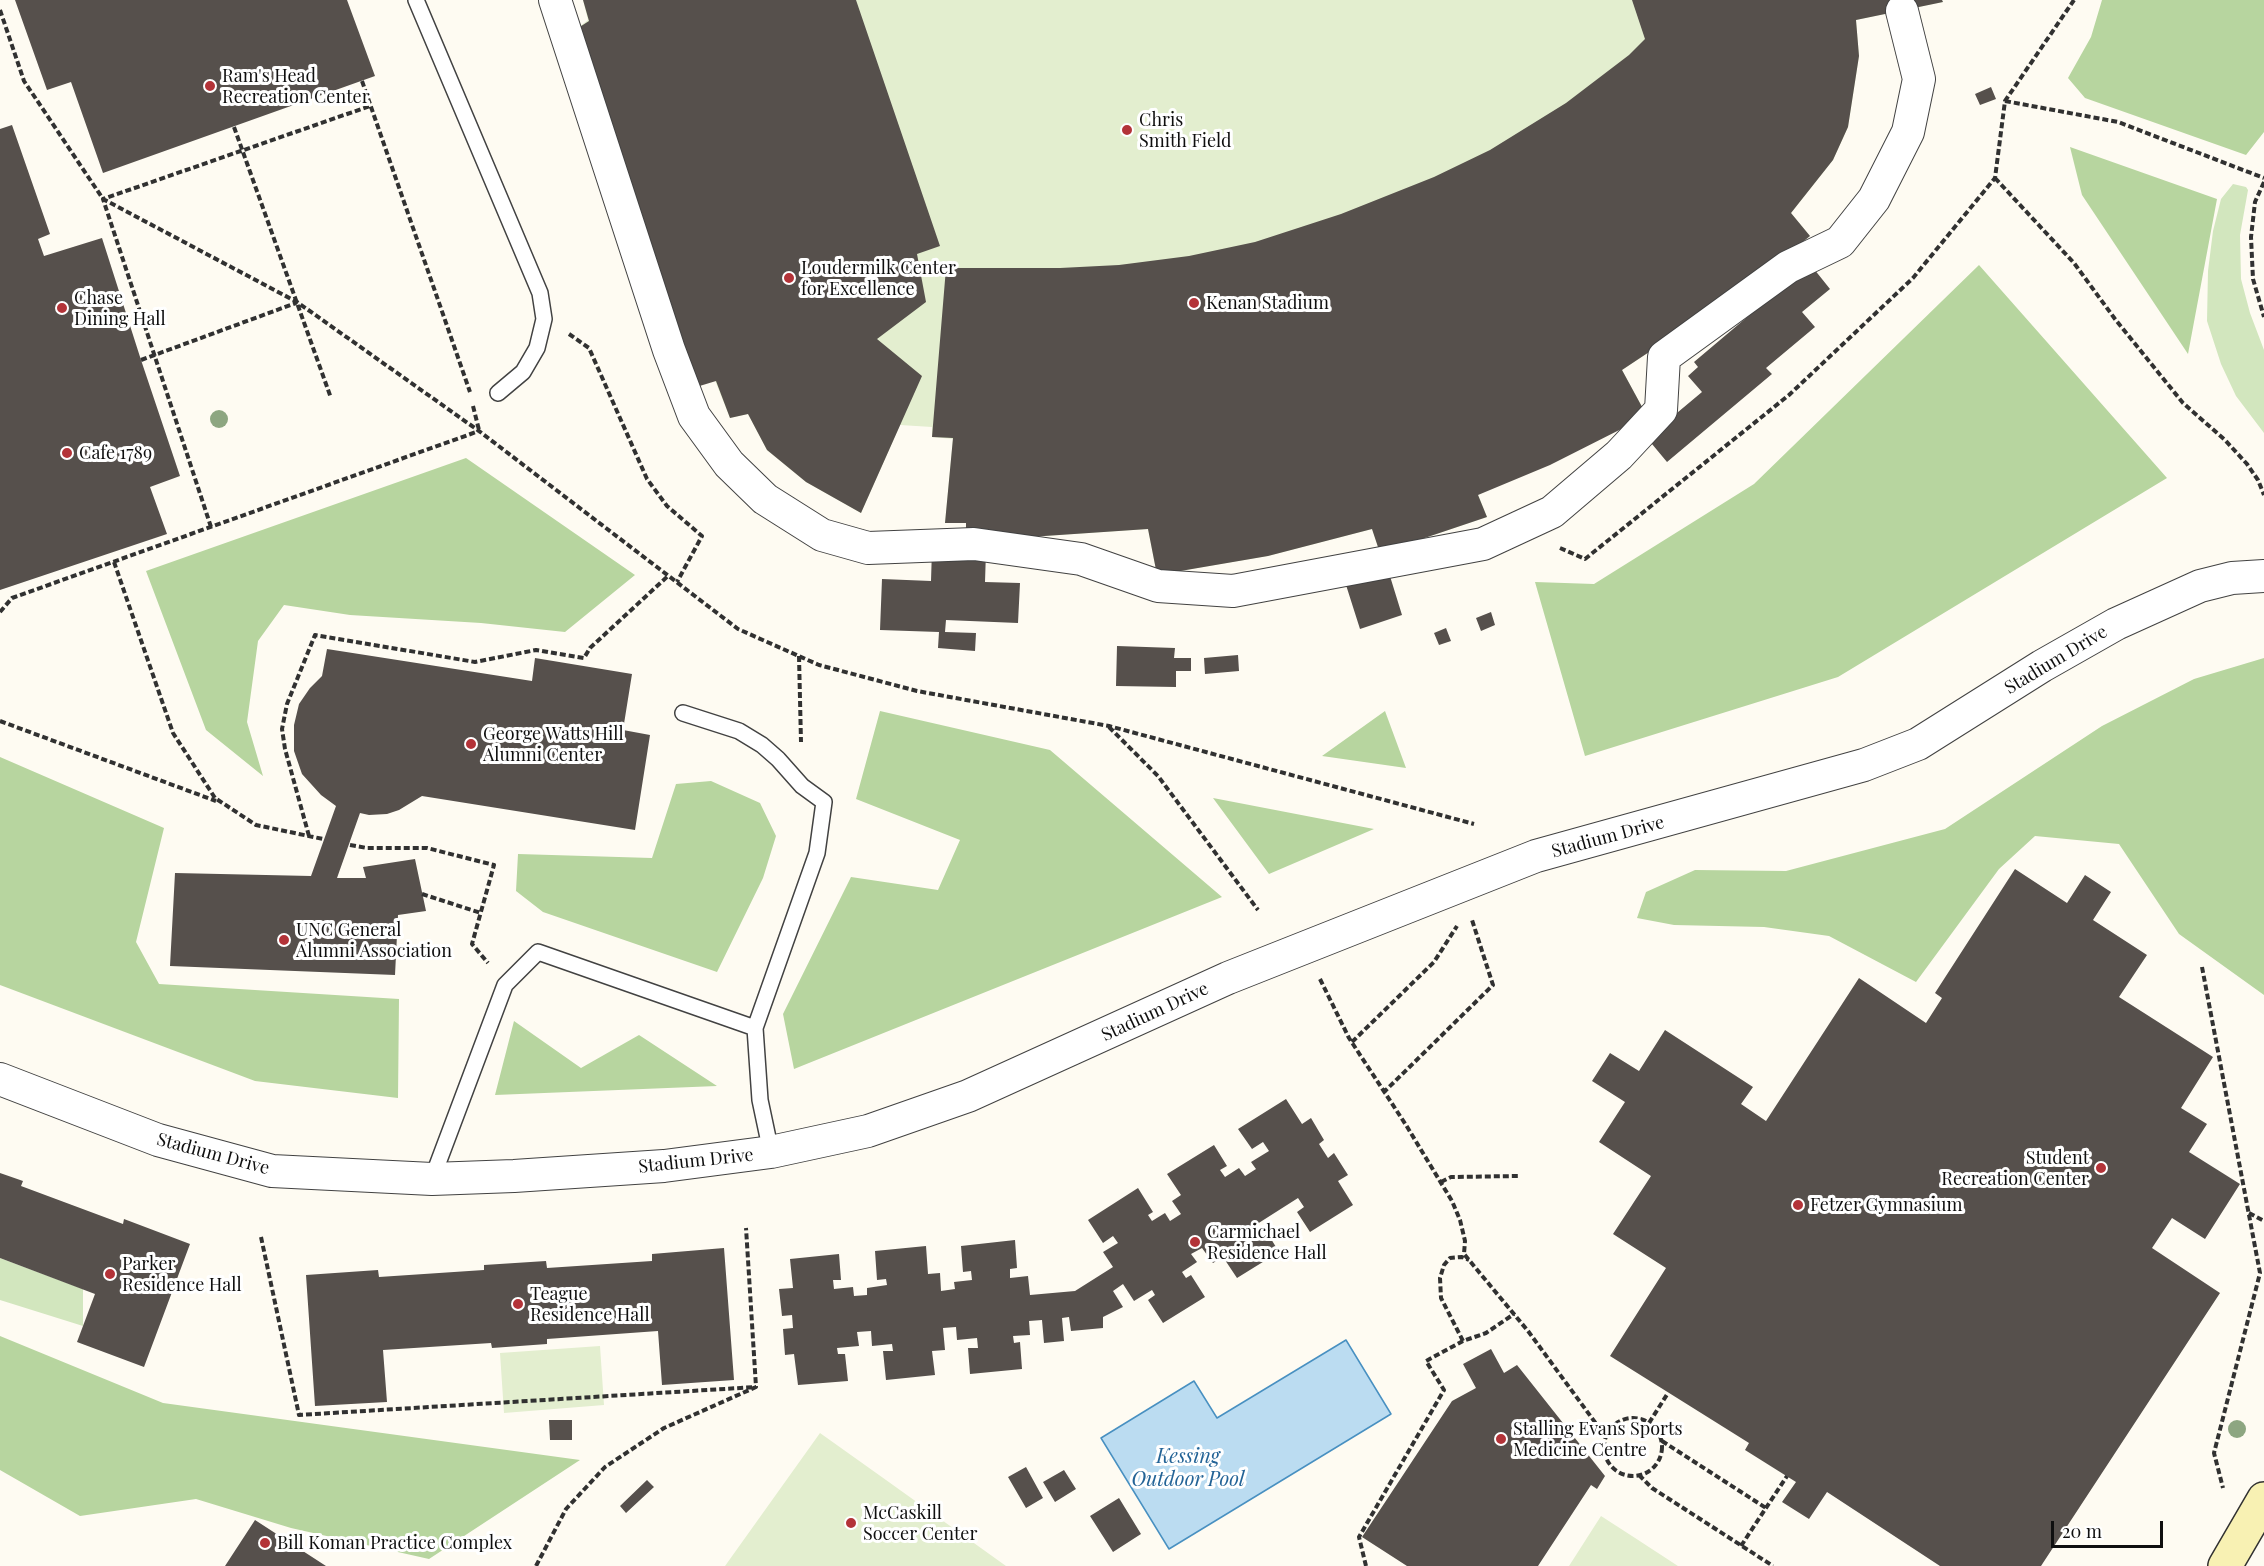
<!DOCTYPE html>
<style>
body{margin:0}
#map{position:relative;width:2264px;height:1566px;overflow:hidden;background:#fefbf2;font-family:"Playfair Display",serif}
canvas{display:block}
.scale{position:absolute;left:2051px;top:1521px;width:112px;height:27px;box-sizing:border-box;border:3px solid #0f0f0f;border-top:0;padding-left:8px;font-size:18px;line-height:21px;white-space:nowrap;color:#0f0f0f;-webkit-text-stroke:4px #fff;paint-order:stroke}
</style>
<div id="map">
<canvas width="2264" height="1566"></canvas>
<div class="scale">20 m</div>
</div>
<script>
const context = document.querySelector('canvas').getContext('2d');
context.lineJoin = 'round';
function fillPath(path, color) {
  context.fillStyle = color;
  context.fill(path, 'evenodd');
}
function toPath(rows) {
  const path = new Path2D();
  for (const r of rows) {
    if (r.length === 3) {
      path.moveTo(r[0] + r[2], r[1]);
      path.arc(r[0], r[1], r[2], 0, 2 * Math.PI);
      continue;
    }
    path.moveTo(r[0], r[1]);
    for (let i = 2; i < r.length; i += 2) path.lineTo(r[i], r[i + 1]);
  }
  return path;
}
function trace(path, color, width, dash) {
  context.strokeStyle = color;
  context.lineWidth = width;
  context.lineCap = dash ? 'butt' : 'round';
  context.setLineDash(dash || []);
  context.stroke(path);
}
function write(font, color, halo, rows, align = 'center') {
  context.font = font + ' "Playfair Display",serif';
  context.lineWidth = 6;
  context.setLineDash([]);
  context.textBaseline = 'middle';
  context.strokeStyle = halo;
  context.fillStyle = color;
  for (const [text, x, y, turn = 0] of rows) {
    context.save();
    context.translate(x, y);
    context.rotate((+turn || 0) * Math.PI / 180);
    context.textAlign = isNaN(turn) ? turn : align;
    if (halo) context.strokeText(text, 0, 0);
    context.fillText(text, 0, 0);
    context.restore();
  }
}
const green = toPath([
 [2233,184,2246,187,2248,190,2240,235,2241,279,2250,313,2264,350,2264,433,2236,396,2221,364,2207,321,2208,271,2213,231,2221,199],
 [0,1258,83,1289,83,1326,0,1300]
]);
const forest = toPath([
 [2102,0,2264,0,2264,132,2246,155,2085,98,2068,78,2091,37],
 [2070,147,2217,199,2188,354,2082,195],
 [1979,265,2167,478,1838,677,1585,756,1535,582,1594,584,1754,484],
 [466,458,635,575,565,632,481,623,350,615,284,605,258,641,247,722,263,776,206,730,146,571],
 [2264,658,2264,995,2179,934,2119,844,2035,836,1999,869,1916,982,1829,936,1764,927,1674,925,1637,918,1646,892,1695,870,1786,871,1945,829,2102,726,2194,679],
 [880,711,1050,750,1222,897,794,1069,783,1014,851,877,938,890,960,840,856,799],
 [1385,711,1406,768,1322,756],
 [0,757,164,828,136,942,159,984,399,999,398,1098,255,1081,0,985],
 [711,781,760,803,776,836,763,878,717,972,543,912,516,891,518,854,652,858,676,784],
 [1213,798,1374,829,1269,874],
 [514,1021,581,1068,639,1035,717,1086,495,1095],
 [0,1336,163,1403,580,1460,429,1559,291,1528,196,1499,80,1516,0,1470]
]);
const pitch = toPath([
 [583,0,1942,0,1943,2,1856,20,1859,56,1848,127,1833,160,1791,213,1810,236,1750,285,1622,370,1647,416,1478,494,1487,517,1380,553,1372,529,1268,556,1157,575,1148,529,1015,538,966,537,966,523,945,523,953,439,932,437,932,427,900,425,861,513,806,482,767,450,748,414,730,418,575,30,588,20],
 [600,1346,604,1405,504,1413,500,1353],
 [820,1433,886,1480,1006,1566,725,1566],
 [1601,1516,1632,1536,1678,1566,1569,1566]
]);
const water = toPath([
 [1346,1340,1391,1414,1169,1549,1101,1438,1194,1381,1217,1418,1346,1340]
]);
const building = toPath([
 [15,0,347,0,375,76,103,173,71,82,47,90],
 [583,0,856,0,940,246,917,254,926,302,877,339,922,376,861,513,806,482,767,450,748,414,730,418,716,381,693,388,575,30,589,21],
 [1632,0,1942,0,1943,2,1856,20,1859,56,1848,127,1833,160,1791,213,1810,236,1750,285,1622,370,1647,416,1550,465,1478,495,1487,517,1380,553,1372,529,1268,556,1157,575,1148,529,1015,538,966,537,966,523,945,523,953,438,932,437,946,268,1060,268,1119,265,1189,256,1255,242,1341,214,1434,177,1490,150,1566,103,1629,55,1645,39],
 [1991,87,1996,99,1980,105,1975,94],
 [12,125,50,234,38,239,44,256,102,238,141,360,180,476,150,487,167,534,0,590,0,129],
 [1810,264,1830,289,1802,312,1815,327,1766,368,1772,374,1667,462,1647,438,1702,392,1688,376,1698,367,1694,362],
 [932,549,986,551,985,582,1020,583,1018,623,946,620,945,632,976,633,975,651,938,648,939,632,880,630,882,579,931,581],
 [1389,573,1402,615,1360,629,1346,585],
 [1491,612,1495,625,1481,631,1476,618],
 [1446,628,1451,641,1439,645,1434,633],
 [1117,646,1175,648,1174,658,1191,658,1191,671,1176,671,1176,687,1116,686],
 [327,649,532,681,535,658,632,674,623,730,650,735,635,830,422,796,399,810,387,814,369,815,360,813,337,878,366,878,363,867,415,859,426,911,398,915,395,975,170,966,175,873,311,876,336,806,321,795,302,774,294,751,294,725,299,704,310,688,322,676],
 [1238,655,1239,671,1205,674,1204,658],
 [2015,869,2067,903,2085,875,2111,892,2093,920,2147,955,2119,997,2213,1057,2181,1108,2207,1124,2189,1152,2240,1184,2205,1239,2172,1218,2152,1248,2220,1293,2041,1566,1940,1566,1827,1492,1809,1519,1782,1502,1796,1482,1745,1450,1749,1443,1610,1356,1666,1268,1613,1234,1651,1176,1599,1142,1625,1102,1592,1081,1610,1053,1639,1071,1665,1030,1753,1087,1741,1104,1766,1121,1859,978,1926,1023,1942,998,1935,993],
 [1286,1099,1302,1124,1311,1118,1324,1140,1319,1144,1328,1158,1334,1153,1348,1175,1338,1181,1353,1205,1310,1232,1297,1212,1304,1207,1298,1198,1254,1226,1259,1233,1265,1229,1279,1252,1237,1278,1223,1257,1213,1263,1202,1248,1191,1254,1197,1262,1182,1272,1186,1278,1191,1275,1205,1297,1163,1323,1148,1300,1155,1295,1152,1290,1134,1301,1123,1284,1113,1291,1123,1307,1103,1317,1103,1328,1071,1331,1069,1317,1062,1318,1064,1341,1044,1343,1042,1320,1029,1321,1030,1335,1013,1336,1014,1343,1020,1342,1022,1369,970,1374,968,1348,978,1348,977,1338,957,1340,956,1327,943,1328,945,1350,932,1351,935,1375,886,1380,883,1351,893,1351,892,1344,872,1346,871,1331,857,1332,859,1346,837,1348,838,1354,845,1354,848,1381,798,1385,794,1354,785,1355,783,1329,793,1328,792,1315,782,1316,779,1289,793,1288,790,1259,839,1254,841,1280,833,1280,834,1289,853,1287,854,1296,867,1295,867,1288,887,1285,886,1279,877,1280,875,1251,926,1246,928,1274,940,1273,941,1291,955,1289,954,1282,972,1280,971,1271,963,1272,961,1246,1015,1240,1017,1268,1010,1269,1010,1278,1028,1276,1030,1295,1075,1291,1113,1267,1103,1252,1118,1243,1113,1236,1103,1243,1088,1220,1138,1188,1153,1212,1148,1215,1152,1221,1165,1213,1170,1221,1181,1214,1172,1201,1181,1195,1167,1174,1214,1145,1227,1166,1220,1170,1225,1177,1239,1168,1245,1176,1256,1169,1251,1162,1269,1151,1263,1142,1252,1149,1238,1129],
 [0,1173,23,1181,21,1186,123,1224,124,1219,190,1244,144,1367,77,1342,95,1294,0,1258],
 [724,1248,734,1380,662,1385,658,1331,547,1339,547,1344,492,1348,491,1343,383,1350,387,1402,315,1406,306,1275,378,1270,379,1277,484,1270,484,1265,546,1261,547,1268,652,1261,652,1254],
 [1491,1349,1504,1373,1517,1365,1605,1476,1597,1489,1591,1485,1538,1566,1407,1566,1362,1537,1452,1401,1476,1388,1463,1364],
 [549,1420,572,1420,572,1440,550,1440],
 [1026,1467,1043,1498,1026,1508,1008,1477],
 [1064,1470,1076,1489,1055,1502,1043,1482],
 [647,1480,654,1487,626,1513,620,1506],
 [1119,1498,1141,1534,1113,1552,1090,1516],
 [255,1520,326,1566,225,1566]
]);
const path = toPath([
 [0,10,24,81,103,199,297,302,479,431,738,629,819,665,917,691,1109,726,1474,824],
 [362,81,470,392],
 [2005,101,2118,122,2264,178],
 [234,127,331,398],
 [1995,178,2074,263,2115,319,2183,403,2225,440,2247,464,2258,480,2264,495],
 [2264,182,2255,202,2251,237,2253,279,2264,317],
 [569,334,589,348,647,479,667,506,702,536,677,582],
 [141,360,296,303],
 [473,406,479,430],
 [211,527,103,199,370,106],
 [1560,548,1585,559,1789,395,1913,278,1995,178,2005,101,2074,0],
 [114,562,173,733,215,798,256,825,323,839],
 [0,612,12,598,479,431],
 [799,656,801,742],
 [0,721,216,801],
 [1109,727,1158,776,1258,910],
 [309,836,285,749,282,729,287,704,315,635,475,662,536,650,584,658,590,648,669,575],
 [350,845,367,848,427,848,494,865,472,944,488,963],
 [422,894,481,913],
 [2202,967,2260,1273,2214,1453,2223,1488],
 [1320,979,1349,1038,1406,1125,1452,1201,1460,1220,1465,1241,1464,1254,1528,1331,1597,1425,1607,1433],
 [1352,1042,1434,962,1457,926],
 [1383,1093,1493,985,1472,920],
 [1441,1182,1451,1177,1518,1176],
 [2249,1213,2264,1221],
 [261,1237,299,1415,756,1387],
 [1463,1341,1441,1298,1440,1278,1444,1265,1450,1258,1462,1257,1469,1260],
 [1633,1447,29],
 [1649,1423,1668,1393],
 [1662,1441,1766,1508],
 [1639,1475,1652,1488,1773,1566],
 [1741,1546,1787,1476],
 [536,1566,566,1509,605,1467,664,1428,756,1387,746,1228],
 [1366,1566,1359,1537,1444,1390,1426,1361,1463,1341,1486,1333,1514,1314]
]);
const lane = toPath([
 [416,0,540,293,544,319,537,348,523,372,498,393],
 [683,713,739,731,762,745,778,759,802,786,824,802,817,853,755,1028],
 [432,1179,505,985,538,952,755,1028,760,1100,771,1152]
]);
const street = toPath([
 [555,0,669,350,694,416,729,464,765,499,822,535,868,548,974,544,1081,559,1158,586,1233,591,1483,544,1552,512,1619,455,1661,410,1664,357,1788,267,1840,242,1874,199,1908,132,1919,79,1902,11],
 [0,1079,158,1140,272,1171,432,1179,514,1176,664,1166,771,1152,868,1131,968,1096,1228,978,1536,856,1864,765,1918,744,2042,666,2116,624,2200,586,2232,578,2264,576]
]);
const secondary = toPath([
 [2225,1566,2264,1499]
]);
const trees = [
 [219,419],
 [2237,1429]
];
const markers = [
 [210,86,6,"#b33338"],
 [1127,130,6,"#b33338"],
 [789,278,6,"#b33338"],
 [1194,303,6,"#b33338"],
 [62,308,6,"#b33338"],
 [67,453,6,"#b33338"],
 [471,744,6,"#b33338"],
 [284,940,6,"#b33338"],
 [2101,1168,6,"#b33338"],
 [1798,1205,6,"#b33338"],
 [1195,1242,6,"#b33338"],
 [110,1274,6,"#b33338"],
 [518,1304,6,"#b33338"],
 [1501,1439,6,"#b33338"],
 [851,1523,6,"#b33338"],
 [265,1543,6,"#b33338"]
];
const poiNames = [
 ["Ram's Head",222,76],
 ["Recreation Center",222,97],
 ["Chris",1139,120],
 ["Smith Field",1139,141],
 ["Loudermilk Center",801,268],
 ["for Excellence",801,289],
 ["Chase",74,298],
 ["Dining Hall",74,319],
 ["Kenan Stadium",1206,303],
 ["Cafe 1789",79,453],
 ["George Watts Hill",483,734],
 ["Alumni Center",483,755],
 ["UNC General",296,930],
 ["Alumni Association",296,951],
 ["Student",2089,1158,"right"],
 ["Recreation Center",2089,1179,"right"],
 ["Fetzer Gymnasium",1810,1205],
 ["Carmichael",1207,1232],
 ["Residence Hall",1207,1253],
 ["Parker",122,1264],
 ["Residence Hall",122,1285],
 ["Teague",530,1294],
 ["Residence Hall",530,1315],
 ["Stalling Evans Sports",1513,1429],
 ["Medicine Centre",1513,1450],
 ["McCaskill",863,1513],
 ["Soccer Center",863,1534],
 ["Bill Koman Practice Complex",277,1543]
];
const streetNames = [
 ["Stadium Drive",2056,660,-31],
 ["Stadium Drive",1608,837,-15],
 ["Stadium Drive",1155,1012,-25],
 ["Stadium Drive",213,1154,15],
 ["Stadium Drive",696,1161,-6]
];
const waterNames = [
 ["Kessing",1188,1457],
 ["Outdoor Pool",1188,1480]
];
fillPath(green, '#d2e6be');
fillPath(forest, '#b7d59f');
fillPath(pitch, '#e3eecf');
fillPath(water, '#bbdcf1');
trace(water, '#4890c1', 1.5);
fillPath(building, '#56504c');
trace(lane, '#424242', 18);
trace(street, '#424242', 34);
trace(secondary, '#313131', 36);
trace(path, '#313131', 4, [6, 3]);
trace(lane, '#fff', 15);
trace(street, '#fff', 32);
trace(secondary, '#f8f1b3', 33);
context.fillStyle = '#8da681';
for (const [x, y] of trees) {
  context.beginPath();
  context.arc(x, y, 9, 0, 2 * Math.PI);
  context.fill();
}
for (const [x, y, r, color] of markers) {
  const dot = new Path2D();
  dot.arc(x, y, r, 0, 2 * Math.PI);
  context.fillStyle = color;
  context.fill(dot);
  trace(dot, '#fff', 2);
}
write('18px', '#0f0f0f', '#fff', poiNames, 'left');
write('18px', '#0f0f0f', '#fff', streetNames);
write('italic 20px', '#236396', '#fff', waterNames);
</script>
